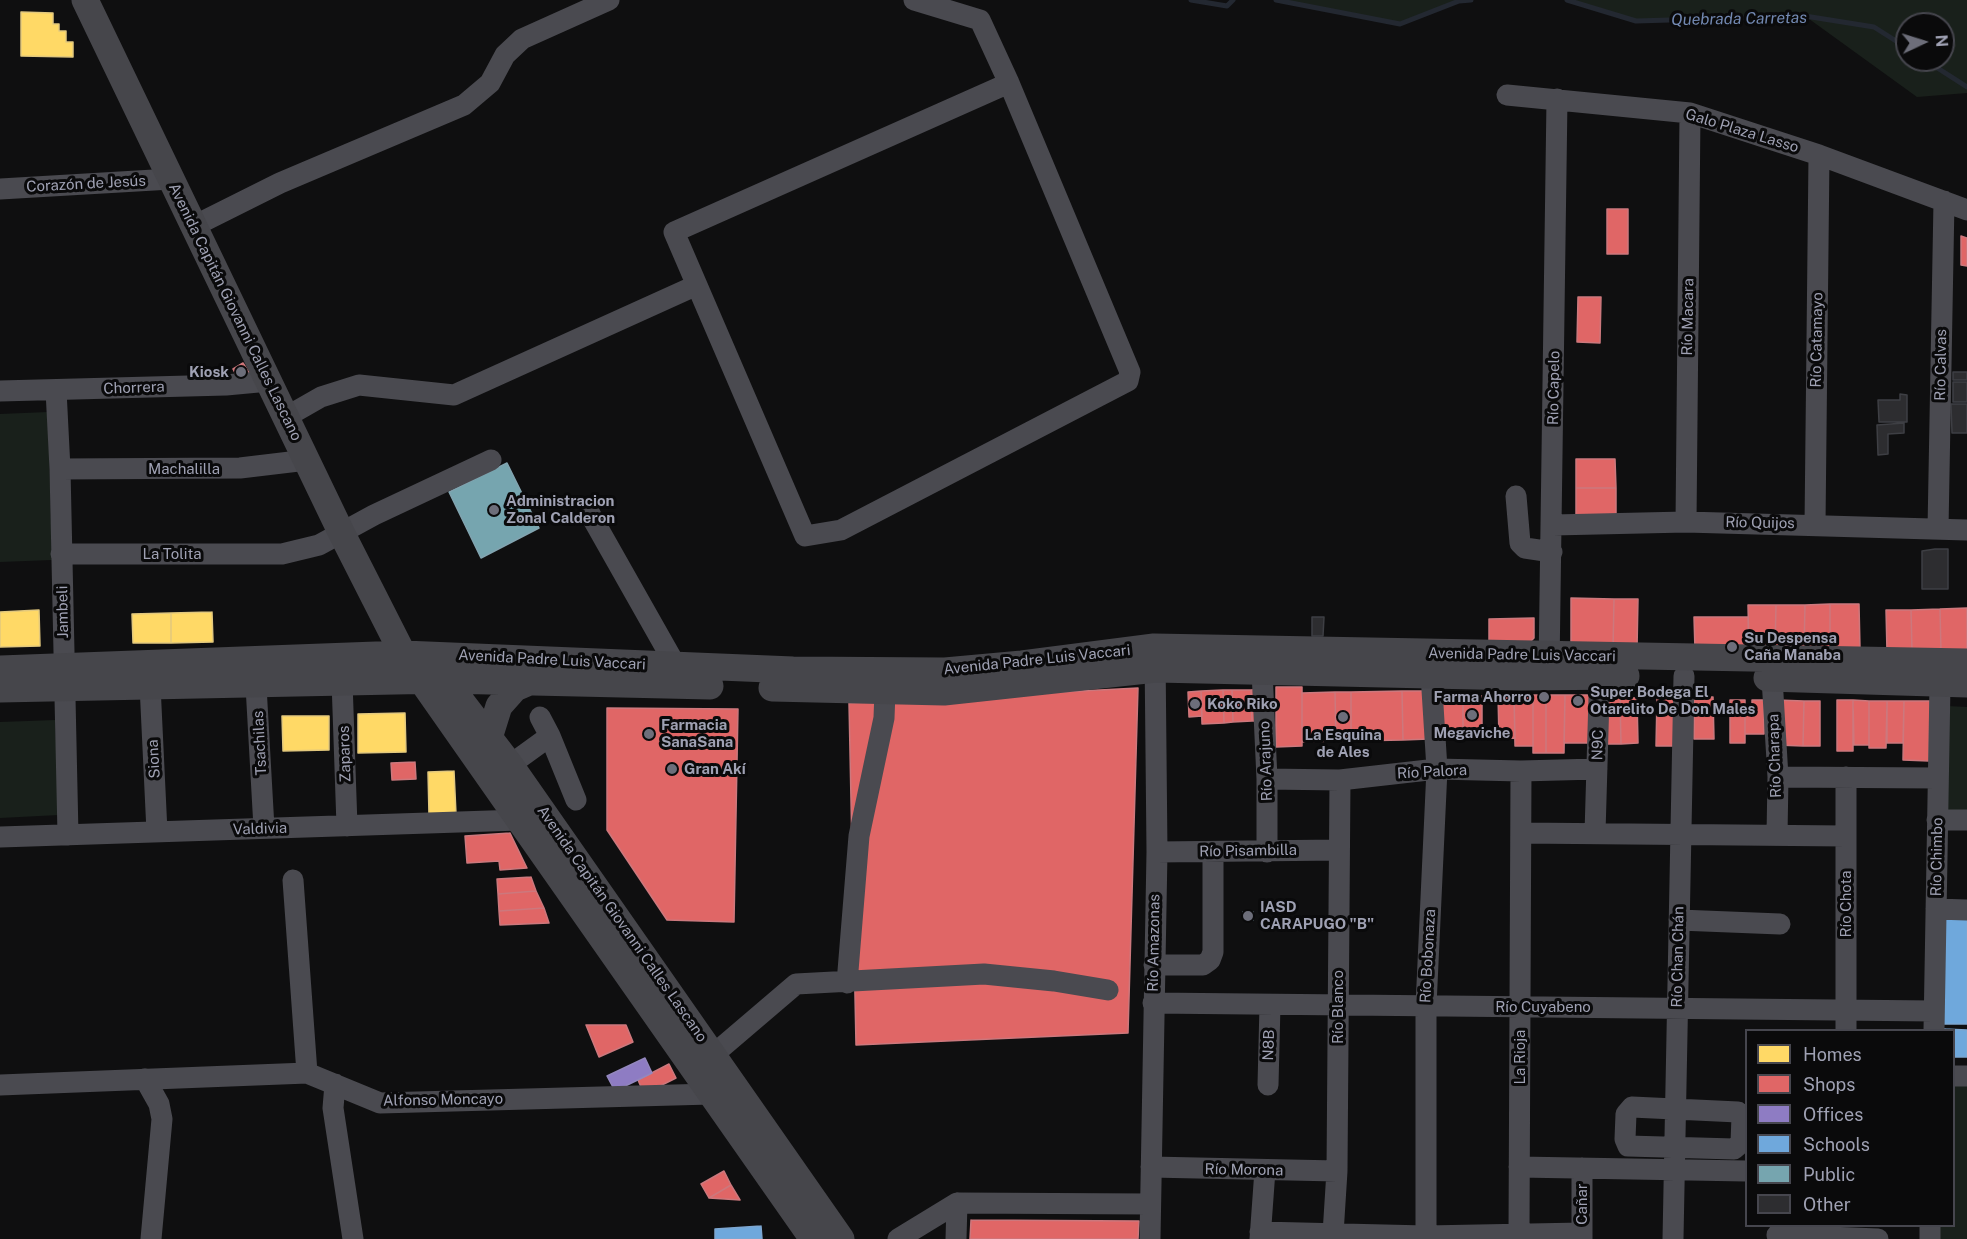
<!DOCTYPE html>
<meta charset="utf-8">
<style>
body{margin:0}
#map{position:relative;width:1967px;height:1239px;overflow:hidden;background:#0f0f10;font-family:"Public Sans",sans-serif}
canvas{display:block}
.legend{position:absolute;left:1745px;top:1029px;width:210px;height:198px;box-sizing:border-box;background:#0a0a0b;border:2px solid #46464e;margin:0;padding:8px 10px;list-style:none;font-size:18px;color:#9fa1b3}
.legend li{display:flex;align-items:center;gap:12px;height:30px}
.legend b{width:30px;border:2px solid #46464e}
.north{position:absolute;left:1895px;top:12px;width:60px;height:60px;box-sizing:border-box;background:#0a0a0b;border:2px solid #46464e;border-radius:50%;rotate:86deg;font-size:16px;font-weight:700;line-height:24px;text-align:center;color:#9fa1b3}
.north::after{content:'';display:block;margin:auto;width:21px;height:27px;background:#6d6e7a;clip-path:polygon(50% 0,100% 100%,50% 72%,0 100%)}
</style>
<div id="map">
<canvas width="1967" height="1239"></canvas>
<ul class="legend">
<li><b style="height:16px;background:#ffd966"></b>Homes</li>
<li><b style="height:16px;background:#e06666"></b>Shops</li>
<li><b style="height:16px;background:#8e7cc3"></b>Offices</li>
<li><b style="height:16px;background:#6fa8dc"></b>Schools</li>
<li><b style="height:16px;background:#76a5af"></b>Public</li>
<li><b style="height:16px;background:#2d2d30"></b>Other</li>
</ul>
<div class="north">N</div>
</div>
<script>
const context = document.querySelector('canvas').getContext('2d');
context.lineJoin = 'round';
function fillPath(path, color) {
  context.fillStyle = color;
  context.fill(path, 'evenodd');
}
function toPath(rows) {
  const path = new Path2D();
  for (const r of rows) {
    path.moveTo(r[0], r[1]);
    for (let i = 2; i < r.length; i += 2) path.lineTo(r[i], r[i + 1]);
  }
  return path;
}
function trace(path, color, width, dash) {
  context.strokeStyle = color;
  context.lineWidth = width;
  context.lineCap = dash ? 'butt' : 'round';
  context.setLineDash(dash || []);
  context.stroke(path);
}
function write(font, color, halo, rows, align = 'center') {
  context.font = font + ' "Public Sans",sans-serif';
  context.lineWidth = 6;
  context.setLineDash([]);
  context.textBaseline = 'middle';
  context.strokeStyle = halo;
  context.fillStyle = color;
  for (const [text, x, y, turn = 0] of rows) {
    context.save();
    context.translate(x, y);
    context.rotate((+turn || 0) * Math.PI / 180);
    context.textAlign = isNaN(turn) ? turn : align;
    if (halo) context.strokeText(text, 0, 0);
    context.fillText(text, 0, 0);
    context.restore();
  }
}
const green = toPath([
 [1276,0,1471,0,1459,1,1400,24],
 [1567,0,1967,0,1967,93,1917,97,1805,16,1636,21],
 [1907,24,1943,24,1943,60,1907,60],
 [48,412,52,560,0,562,0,414],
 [1947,706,1967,707,1967,826,1945,826],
 [55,720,59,815,0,818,0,722],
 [1954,1083,1967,1083,1967,1239,1935,1239,1935,1226,1954,1226]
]);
const homes = toPath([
 [21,12,53,13,53,24,59,24,59,31,66,31,66,42,73,42,73,57,21,56,21,12],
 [39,610,40,646,0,647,0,612,39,610],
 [212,612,213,642,171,643,171,613,212,612],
 [171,613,171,643,133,643,132,614,171,613],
 [405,713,406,752,358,753,358,714,405,713],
 [282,716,329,716,329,750,283,751,282,716],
 [454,771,456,814,429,815,428,772,454,771]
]);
const shops = toPath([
 [1607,209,1628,209,1628,254,1607,254,1607,209],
 [1961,236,1967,238,1967,266,1961,265,1961,236],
 [1578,297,1601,297,1600,343,1577,342,1578,297],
 [243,363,250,374,239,381,233,369,243,363],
 [1576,459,1615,459,1616,488,1576,488,1576,459],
 [1576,488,1616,488,1616,520,1576,520,1576,488],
 [1571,598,1614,599,1613,649,1571,645,1571,598],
 [1614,599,1638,599,1637,649,1613,649,1614,599],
 [1830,604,1830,650,1804,650,1805,605,1830,604],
 [1830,604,1859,604,1860,649,1830,650,1830,604],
 [1748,605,1776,605,1775,649,1749,650,1748,605],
 [1776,605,1805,605,1804,650,1775,649,1776,605],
 [1967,608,1967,652,1941,652,1940,609,1967,608],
 [1940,609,1941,652,1912,652,1911,610,1940,609],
 [1886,610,1911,610,1912,652,1887,652,1886,610],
 [1694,617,1748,617,1749,650,1695,650,1694,617],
 [1534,618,1534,638,1527,645,1489,646,1489,619,1534,618],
 [1276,687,1302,687,1302,746,1276,747,1276,687],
 [1138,688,1128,1033,856,1045,849,703,1138,688],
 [1260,689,1261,721,1252,721,1251,690,1260,689],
 [1223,690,1232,690,1233,722,1224,723,1223,690],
 [1223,690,1224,723,1202,724,1201,691,1223,690],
 [1232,690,1251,690,1252,721,1233,722,1232,690],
 [1201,691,1202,716,1189,717,1188,692,1201,691],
 [1402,691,1403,740,1351,741,1351,692,1402,691],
 [1402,691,1428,691,1429,739,1403,740,1402,691],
 [1335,692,1351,692,1351,741,1336,741,1335,692],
 [1335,692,1336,741,1302,742,1302,693,1335,692],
 [1498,695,1514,695,1515,738,1499,739,1498,695],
 [1514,695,1533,695,1533,746,1515,746,1514,695],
 [1533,695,1546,695,1546,753,1533,753,1533,695],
 [1546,695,1565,695,1564,753,1546,753,1546,695],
 [1565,695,1591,695,1591,743,1564,743,1565,695],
 [1440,696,1463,696,1463,734,1441,734,1440,696],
 [1463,696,1482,696,1482,734,1463,734,1463,696],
 [1694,697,1713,697,1714,739,1694,739,1694,697],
 [1602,698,1620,698,1621,744,1602,744,1602,698],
 [1620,698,1637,698,1638,743,1621,744,1620,698],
 [1657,698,1674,698,1674,746,1656,746,1657,698],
 [1730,700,1745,700,1745,743,1730,743,1730,700],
 [1752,700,1764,700,1764,734,1745,734,1745,709,1752,709,1752,700],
 [1777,700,1804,701,1803,746,1776,745,1777,700],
 [1837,700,1853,700,1853,751,1837,751,1837,700],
 [1853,700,1869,701,1869,745,1854,745,1853,700],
 [1804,701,1820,701,1820,746,1803,746,1804,701],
 [1869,701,1887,701,1886,748,1869,748,1869,701],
 [1887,701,1904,701,1903,743,1887,743,1887,701],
 [1904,701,1930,701,1929,761,1903,760,1904,701],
 [607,708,738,709,734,922,667,920,607,830,607,708],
 [415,762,416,779,392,780,391,763,415,762],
 [510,833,527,868,500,870,499,861,467,863,465,836,510,833],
 [531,877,536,891,498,894,497,879,531,877],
 [536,891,544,908,499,911,498,894,536,891],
 [544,908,549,923,500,925,499,911,544,908],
 [586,1025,626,1025,633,1042,599,1057,586,1025],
 [669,1064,676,1078,644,1094,638,1080,669,1064],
 [724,1171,731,1185,709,1198,701,1184,724,1171],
 [731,1185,740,1200,709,1198,731,1185],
 [971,1220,1139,1221,1138,1239,970,1239,971,1220]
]);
const offices = toPath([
 [645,1058,652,1073,615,1091,607,1076,645,1058]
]);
const schools = toPath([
 [1943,915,1967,915,1967,1024,1942,1024,1943,915],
 [1944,1029,1967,1030,1967,1057,1954,1057,1954,1030,1944,1029],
 [761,1226,762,1239,715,1239,715,1229,761,1226]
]);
const public = toPath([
 [507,463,539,528,481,558,449,492,507,463],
 [1243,912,1253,912,1253,920,1243,919,1243,912]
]);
const stream = toPath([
 [1191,0,1227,6,1233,0],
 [1276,0,1400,24,1459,1,1471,0],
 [1567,0,1636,21,1805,16,1874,27,1907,48],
 [1925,60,1967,87]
]);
const building = toPath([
 [1953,372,1967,372,1967,380,1953,380,1953,372],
 [1953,382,1967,382,1967,402,1953,402,1953,382],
 [1900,394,1907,395,1907,422,1879,422,1878,400,1900,400,1900,394],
 [1951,404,1967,404,1967,433,1952,433,1951,404],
 [1904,423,1904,433,1888,434,1888,454,1878,455,1877,425,1904,423],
 [1935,549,1948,549,1948,589,1922,589,1922,551,1935,549],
 [1312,617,1324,617,1323,636,1312,636,1312,617]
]);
const minor = toPath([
 [914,0,980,20,1009,83,674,232,805,536,841,530,1128,381,1130,372,1009,83],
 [1507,95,1690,113,1819,155,1967,210],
 [0,189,171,179],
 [194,226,280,183,464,105,490,83,505,55,522,39,609,0],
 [56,390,60,469,68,835],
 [0,391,226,385,269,381],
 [286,417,321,397,359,385,454,395,697,285],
 [60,469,240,468,307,460],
 [1516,496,1520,543,1525,548,1552,552],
 [590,514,676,666],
 [1686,522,1690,113],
 [1553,525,1686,522,1967,530],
 [1815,525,1819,155],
 [1938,529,1944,201],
 [61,554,282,554,319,545,374,515,491,460],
 [255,668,264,828],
 [1549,668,1557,99],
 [1262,671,1267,779,1267,852],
 [1772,678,1778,777,1777,835],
 [342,681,347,826],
 [150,685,157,832],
 [540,717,550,736],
 [510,765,550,736,576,800],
 [1778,777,1938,778],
 [1267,779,1340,780,1437,769,1521,771,1597,769],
 [1937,820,1967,820],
 [1521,833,1846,836],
 [1595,833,1600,663],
 [0,837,520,820],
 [1157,852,1339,850],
 [293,880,307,1073],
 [1936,909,1967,910],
 [1679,920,1780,924],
 [1154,965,1203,965,1210,960,1213,952,1213,852],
 [847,983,859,836,884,718,885,691],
 [1153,1003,1934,1011],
 [1846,1030,1846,777],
 [1934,1030,1940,684],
 [714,1054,796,984,984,974,1054,981,1108,990],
 [1954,1076,1967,1076],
 [145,1079,159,1104,162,1119,151,1239],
 [335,1084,333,1108,353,1239],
 [0,1085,307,1073,380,1103,711,1094],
 [1268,1085,1270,1005],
 [1632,1107,1738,1112,1742,1116,1741,1143,1734,1149,1628,1146,1625,1139,1626,1114,1632,1107],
 [1151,1167,1337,1171],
 [1519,1167,1746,1171],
 [1260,1232,1426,1236,1582,1233],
 [1333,1234,1337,1171,1340,780],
 [1519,1234,1521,771],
 [1777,1235,1878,1239],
 [898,1239,957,1203],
 [956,1239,957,1203,1150,1204],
 [1150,1239,1157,852,1155,653],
 [1260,1239,1265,1170],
 [1426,1239,1426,1006,1437,769,1431,674],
 [1582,1239,1582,1168],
 [1673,1239,1684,676],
 [1930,1239,1930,1226]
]);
const major = toPath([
 [85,0,341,532,403,654,813,1239],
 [0,669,403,654,793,670,945,671,1022,664,1154,647,1967,662],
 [438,671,510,765,841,1239],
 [1767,678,1967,684],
 [772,688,944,692,1156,669,1521,677,1626,676],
 [0,689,445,680,710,686],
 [489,738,499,706,515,688,529,682]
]);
const markers = [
 [241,372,6,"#6d6e7a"],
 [494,510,6,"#6d6e7a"],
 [1732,647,6,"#6d6e7a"],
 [1544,697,6,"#6d6e7a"],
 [1578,701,6,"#6d6e7a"],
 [1195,704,6,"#6d6e7a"],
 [1472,715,6,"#6d6e7a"],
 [1343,717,6,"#6d6e7a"],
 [649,734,6,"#6d6e7a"],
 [672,769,6,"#6d6e7a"],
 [1248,916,6,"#6d6e7a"]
];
const streetNames = [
 ["Galo Plaza Lasso",1742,131,17],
 ["Corazón de Jesús",86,184,-3],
 ["Avenida Capitán Giovanni Calles Lascano",235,312,64],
 ["Río Macara",1688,317,-89],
 ["Río Catamayo",1817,340,-89],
 ["Río Calvas",1941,365,-89],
 ["Chorrera",134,388,-2],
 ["Río Capelo",1554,388,-89],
 ["Machalilla",184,469],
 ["Río Quijos",1760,523,1],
 ["La Tolita",172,554],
 ["Jambeli",63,612,-91],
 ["Avenida Padre Luis Vaccari",1522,655,1],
 ["Avenida Padre Luis Vaccari",552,660,3],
 ["Avenida Padre Luis Vaccari",1037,660,-6],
 ["Tsachilas",260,743,-93],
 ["N9C",1598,745,-89],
 ["Zaparos",345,754,-92],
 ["Río Charapa",1775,756,-92],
 ["Siona",154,759,-93],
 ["Río Arajuno",1266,761,-92],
 ["Río Palora",1432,772,-3],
 ["Valdivia",260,829,-2],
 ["Río Pisambilla",1248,851,-1],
 ["Río Chimbo",1937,857,-89],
 ["Río Chota",1846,904,-90],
 ["Avenida Capitán Giovanni Calles Lascano",622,924,55],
 ["Río Amazonas",1154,943,-89],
 ["Río Bobonaza",1428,956,-87],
 ["Río Chan Chán",1678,957,-89],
 ["Río Blanco",1338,1007,-90],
 ["Río Cuyabeno",1543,1007],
 ["N8B",1269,1045,-88],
 ["La Rioja",1520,1057,-90],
 ["Alfonso Moncayo",443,1100,-1],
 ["Río Morona",1244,1170,1],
 ["Cañar",1582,1204,-90]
];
const poiNames = [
 ["Kiosk",229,372,"right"],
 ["Administracion",506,501],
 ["Zonal Calderon",506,518],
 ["Su Despensa",1744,638],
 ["Caña Manaba",1744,655],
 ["Super Bodega El",1590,692],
 ["Otarelito De Don Males",1590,709],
 ["Farma Ahorro",1532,697,"right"],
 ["Koko Riko",1207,704],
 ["Farmacia",661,725],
 ["SanaSana",661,742],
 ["Megaviche",1472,733,"center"],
 ["La Esquina",1343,735,"center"],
 ["de Ales",1343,752,"center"],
 ["Gran Akí",684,769],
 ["IASD",1260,907],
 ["CARAPUGO \"B\"",1260,924]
];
const waterNames = [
 ["Quebrada Carretas",1739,19,-1]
];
fillPath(green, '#19201b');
fillPath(homes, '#ffd966');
trace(homes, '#e2c87d', 1.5);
fillPath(shops, '#e06666');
trace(shops, '#cc787d', 1.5);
fillPath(offices, '#8e7cc3');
trace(offices, '#9387be', 1.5);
fillPath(schools, '#6fa8dc');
trace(schools, '#7da6d0', 1.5);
fillPath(public, '#76a5af');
trace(public, '#82a4b0', 1.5);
trace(stream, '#232831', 5);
fillPath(building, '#2d2d30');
trace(building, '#3e3f44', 1.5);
trace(minor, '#4a4a50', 21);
trace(major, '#46464b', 27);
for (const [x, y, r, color] of markers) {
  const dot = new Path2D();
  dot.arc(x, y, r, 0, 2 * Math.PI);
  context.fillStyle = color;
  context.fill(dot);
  trace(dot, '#0a0a0b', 2);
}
write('15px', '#9fa1b3', '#0a0a0b', streetNames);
write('bold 15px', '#9fa1b3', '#0a0a0b', poiNames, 'left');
write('italic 16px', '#7288b1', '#0a0a0b', waterNames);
</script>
